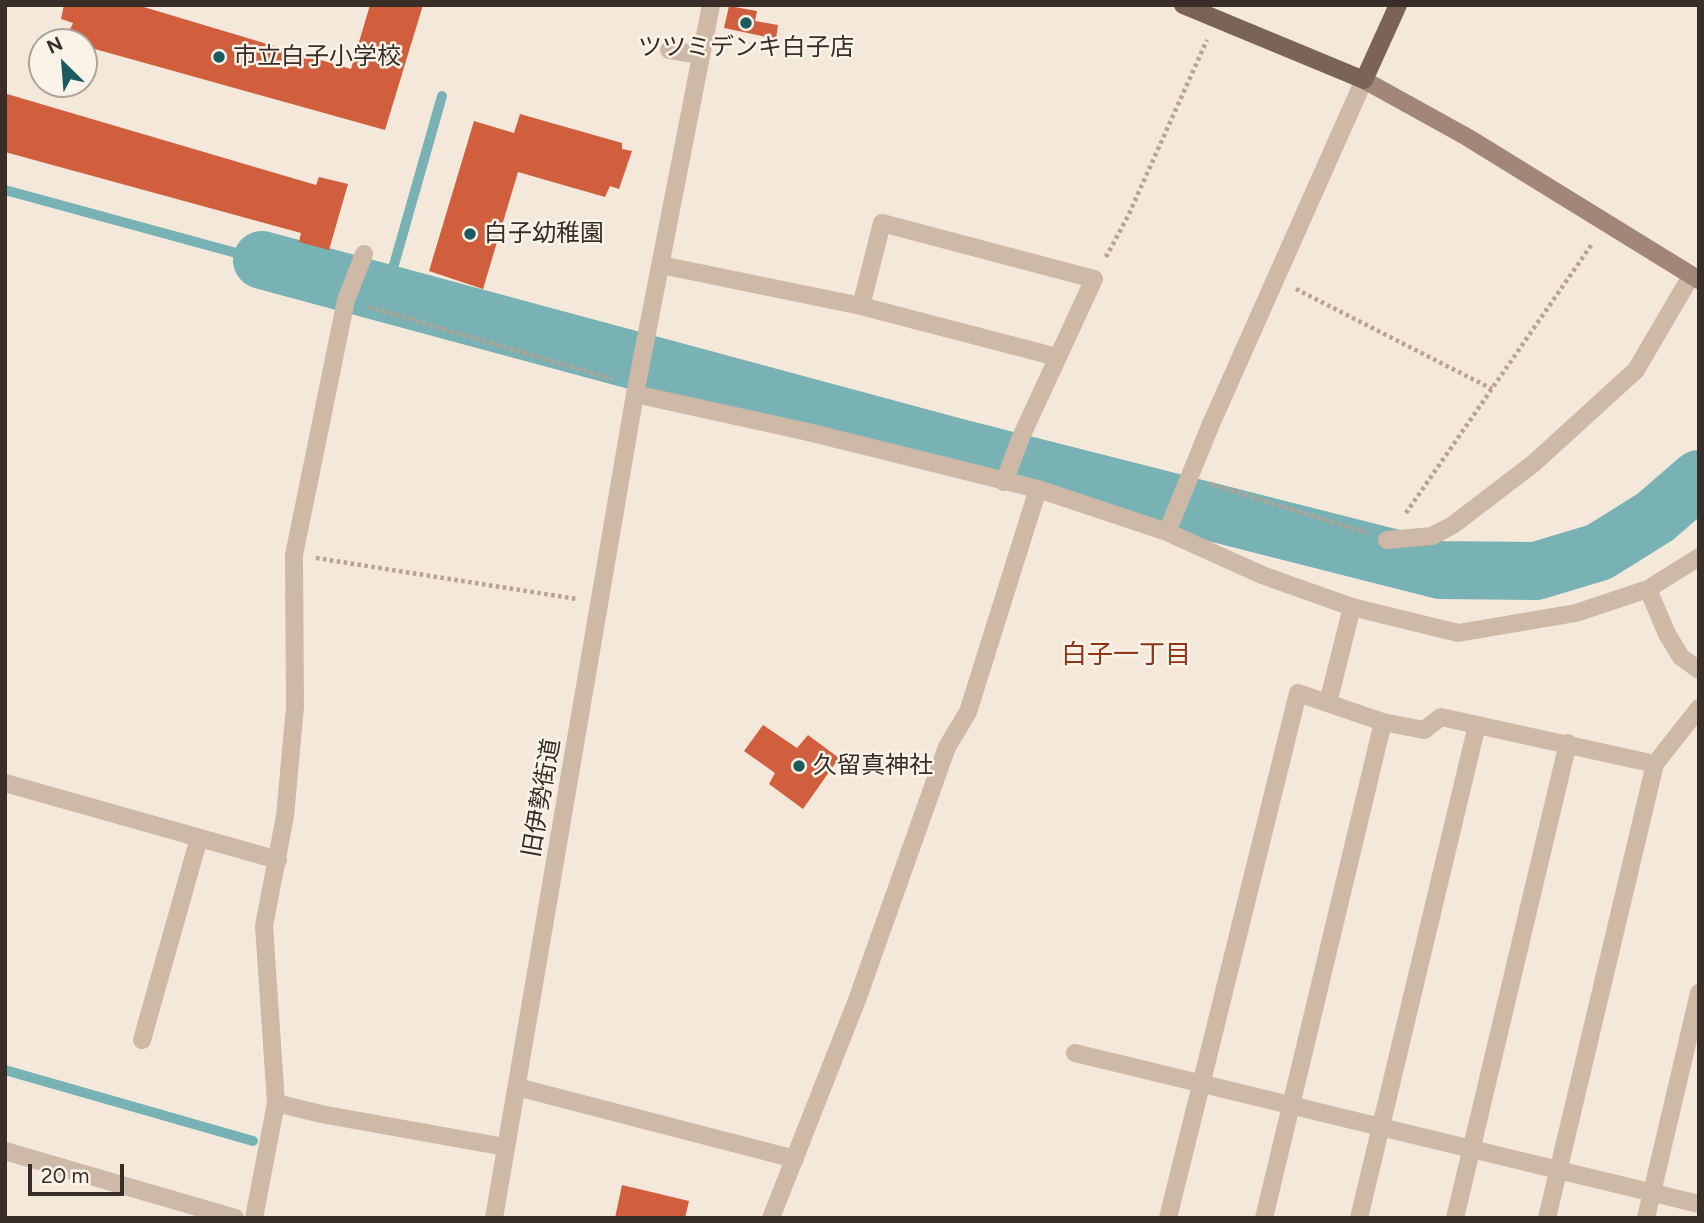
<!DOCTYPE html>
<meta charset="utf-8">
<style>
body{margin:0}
#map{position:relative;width:1704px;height:1223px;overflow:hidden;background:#f4e8db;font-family:Figtree,sans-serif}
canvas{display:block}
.frame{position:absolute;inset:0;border:7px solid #392d28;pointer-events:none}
.north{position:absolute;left:28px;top:28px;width:70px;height:70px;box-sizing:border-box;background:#fbf2e8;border:2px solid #ada39b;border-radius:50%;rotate:335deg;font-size:19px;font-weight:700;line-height:28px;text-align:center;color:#392d28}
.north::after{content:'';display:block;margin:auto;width:24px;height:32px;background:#195b5f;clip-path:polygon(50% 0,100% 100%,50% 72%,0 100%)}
.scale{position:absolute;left:28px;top:1164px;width:96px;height:32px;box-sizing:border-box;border:4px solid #392d28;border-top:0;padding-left:9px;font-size:21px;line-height:24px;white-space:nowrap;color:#392d28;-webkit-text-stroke:5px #fbf2e8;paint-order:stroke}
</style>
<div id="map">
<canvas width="1704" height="1223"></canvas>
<div class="frame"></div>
<div class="north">N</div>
<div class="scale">20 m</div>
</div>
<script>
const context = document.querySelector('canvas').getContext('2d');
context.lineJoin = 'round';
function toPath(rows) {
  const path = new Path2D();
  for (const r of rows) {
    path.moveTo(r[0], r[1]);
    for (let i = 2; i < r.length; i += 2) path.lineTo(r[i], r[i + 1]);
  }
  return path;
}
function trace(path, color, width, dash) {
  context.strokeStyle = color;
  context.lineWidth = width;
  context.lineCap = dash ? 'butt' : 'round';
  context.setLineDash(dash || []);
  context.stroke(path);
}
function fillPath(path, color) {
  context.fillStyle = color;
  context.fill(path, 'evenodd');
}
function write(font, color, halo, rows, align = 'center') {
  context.font = font + ' Figtree,"Noto Sans JP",sans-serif';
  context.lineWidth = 5;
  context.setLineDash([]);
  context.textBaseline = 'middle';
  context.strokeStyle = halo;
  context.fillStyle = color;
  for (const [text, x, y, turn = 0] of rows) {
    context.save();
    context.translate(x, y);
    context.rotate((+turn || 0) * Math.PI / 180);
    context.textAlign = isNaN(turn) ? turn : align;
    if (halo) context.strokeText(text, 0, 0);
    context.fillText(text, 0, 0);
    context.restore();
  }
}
const stream = toPath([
 [5,190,262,260],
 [386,293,442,96],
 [5,1070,253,1141]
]);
const river = toPath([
 [262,260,959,448,1440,570,1536,571,1599,552,1655,517,1699,479]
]);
const building = toPath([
 [64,5,137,5,351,69,370,5,423,5,385,130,84,46,84,42,65,40,73,23,61,19],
 [729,6,757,11,755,21,778,25,776,39,724,28],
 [7,94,316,185,319,177,348,184,329,250,299,242,301,233,5,152],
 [520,114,622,143,622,149,632,151,619,189,610,186,605,197,518,172,483,289,429,271,474,121,514,133],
 [763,725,797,748,808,735,839,758,803,809,769,784,775,773,744,751],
 [622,1185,689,1201,685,1218,615,1218]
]);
const path = toPath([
 [1106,257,1128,216,1207,40],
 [1296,289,1492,389],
 [369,307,612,379],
 [1211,484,1367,533],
 [1406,513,1592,244],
 [316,558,577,599]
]);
const lane = toPath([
 [669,50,701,55],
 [276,1103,321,1114,505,1147],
 [1264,1218,1383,722],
 [1455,1218,1568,743]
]);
const street = toPath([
 [661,265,861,306,1057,357],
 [861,306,882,223,1094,279,1021,437,1004,482],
 [635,394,808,432,1038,489,1167,532,1262,575,1352,607,1458,633,1576,613,1648,589,1699,557],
 [1167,532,1211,424,1364,80],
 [1387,540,1432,536,1453,525,1534,463,1636,370,1691,276],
 [1648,589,1667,634,1681,657,1699,670],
 [1328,703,1352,607],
 [5,783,278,860],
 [142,1040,199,838],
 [1075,1053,1699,1204],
 [517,1087,795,1159],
 [5,1151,235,1218],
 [254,1218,276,1103,264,926,285,816,295,707,294,555,346,300,364,254],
 [494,1218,635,394,711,5],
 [771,1218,857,1000,947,747,968,712,1038,489],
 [1168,1218,1298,693,1383,722,1424,730,1441,717,1655,764],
 [1359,1218,1477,725],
 [1547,1218,1655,764,1699,708],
 [1646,1218,1699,993]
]);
const secondary = toPath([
 [1364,80,1467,137,1699,280]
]);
const primary = toPath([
 [1183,5,1364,80,1398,5]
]);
const markers = [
 [746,23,7,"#195b5f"],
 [219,57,7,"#195b5f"],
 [470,234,7,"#195b5f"],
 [799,766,7,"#195b5f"]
];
const poiNames = [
 ["ツツミデンキ白子店",746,48,"center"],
 ["市立白子小学校",233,57],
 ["白子幼稚園",484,234],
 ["久留真神社",813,766]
];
const streetNames = [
 ["旧伊勢街道",542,798,-80]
];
const neighbourhoodNames = [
 ["白子一丁目",1126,655]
];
trace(stream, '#78b2b4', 10);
trace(river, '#78b2b4', 58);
fillPath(building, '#d15f3d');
trace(path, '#baa190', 4.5, [3.5, 3.5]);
trace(lane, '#ceb8a6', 18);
trace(street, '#ceb8a6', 18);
trace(secondary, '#a28677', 18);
trace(primary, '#7c6357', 18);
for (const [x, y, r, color] of markers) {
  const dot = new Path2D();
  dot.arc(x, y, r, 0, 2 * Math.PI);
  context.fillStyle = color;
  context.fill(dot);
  trace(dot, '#fbf2e8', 2.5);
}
write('24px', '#392d28', '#fbf2e8', poiNames, 'left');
write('24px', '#392d28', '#fbf2e8', streetNames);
write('26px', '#903419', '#fbf2e8', neighbourhoodNames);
</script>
